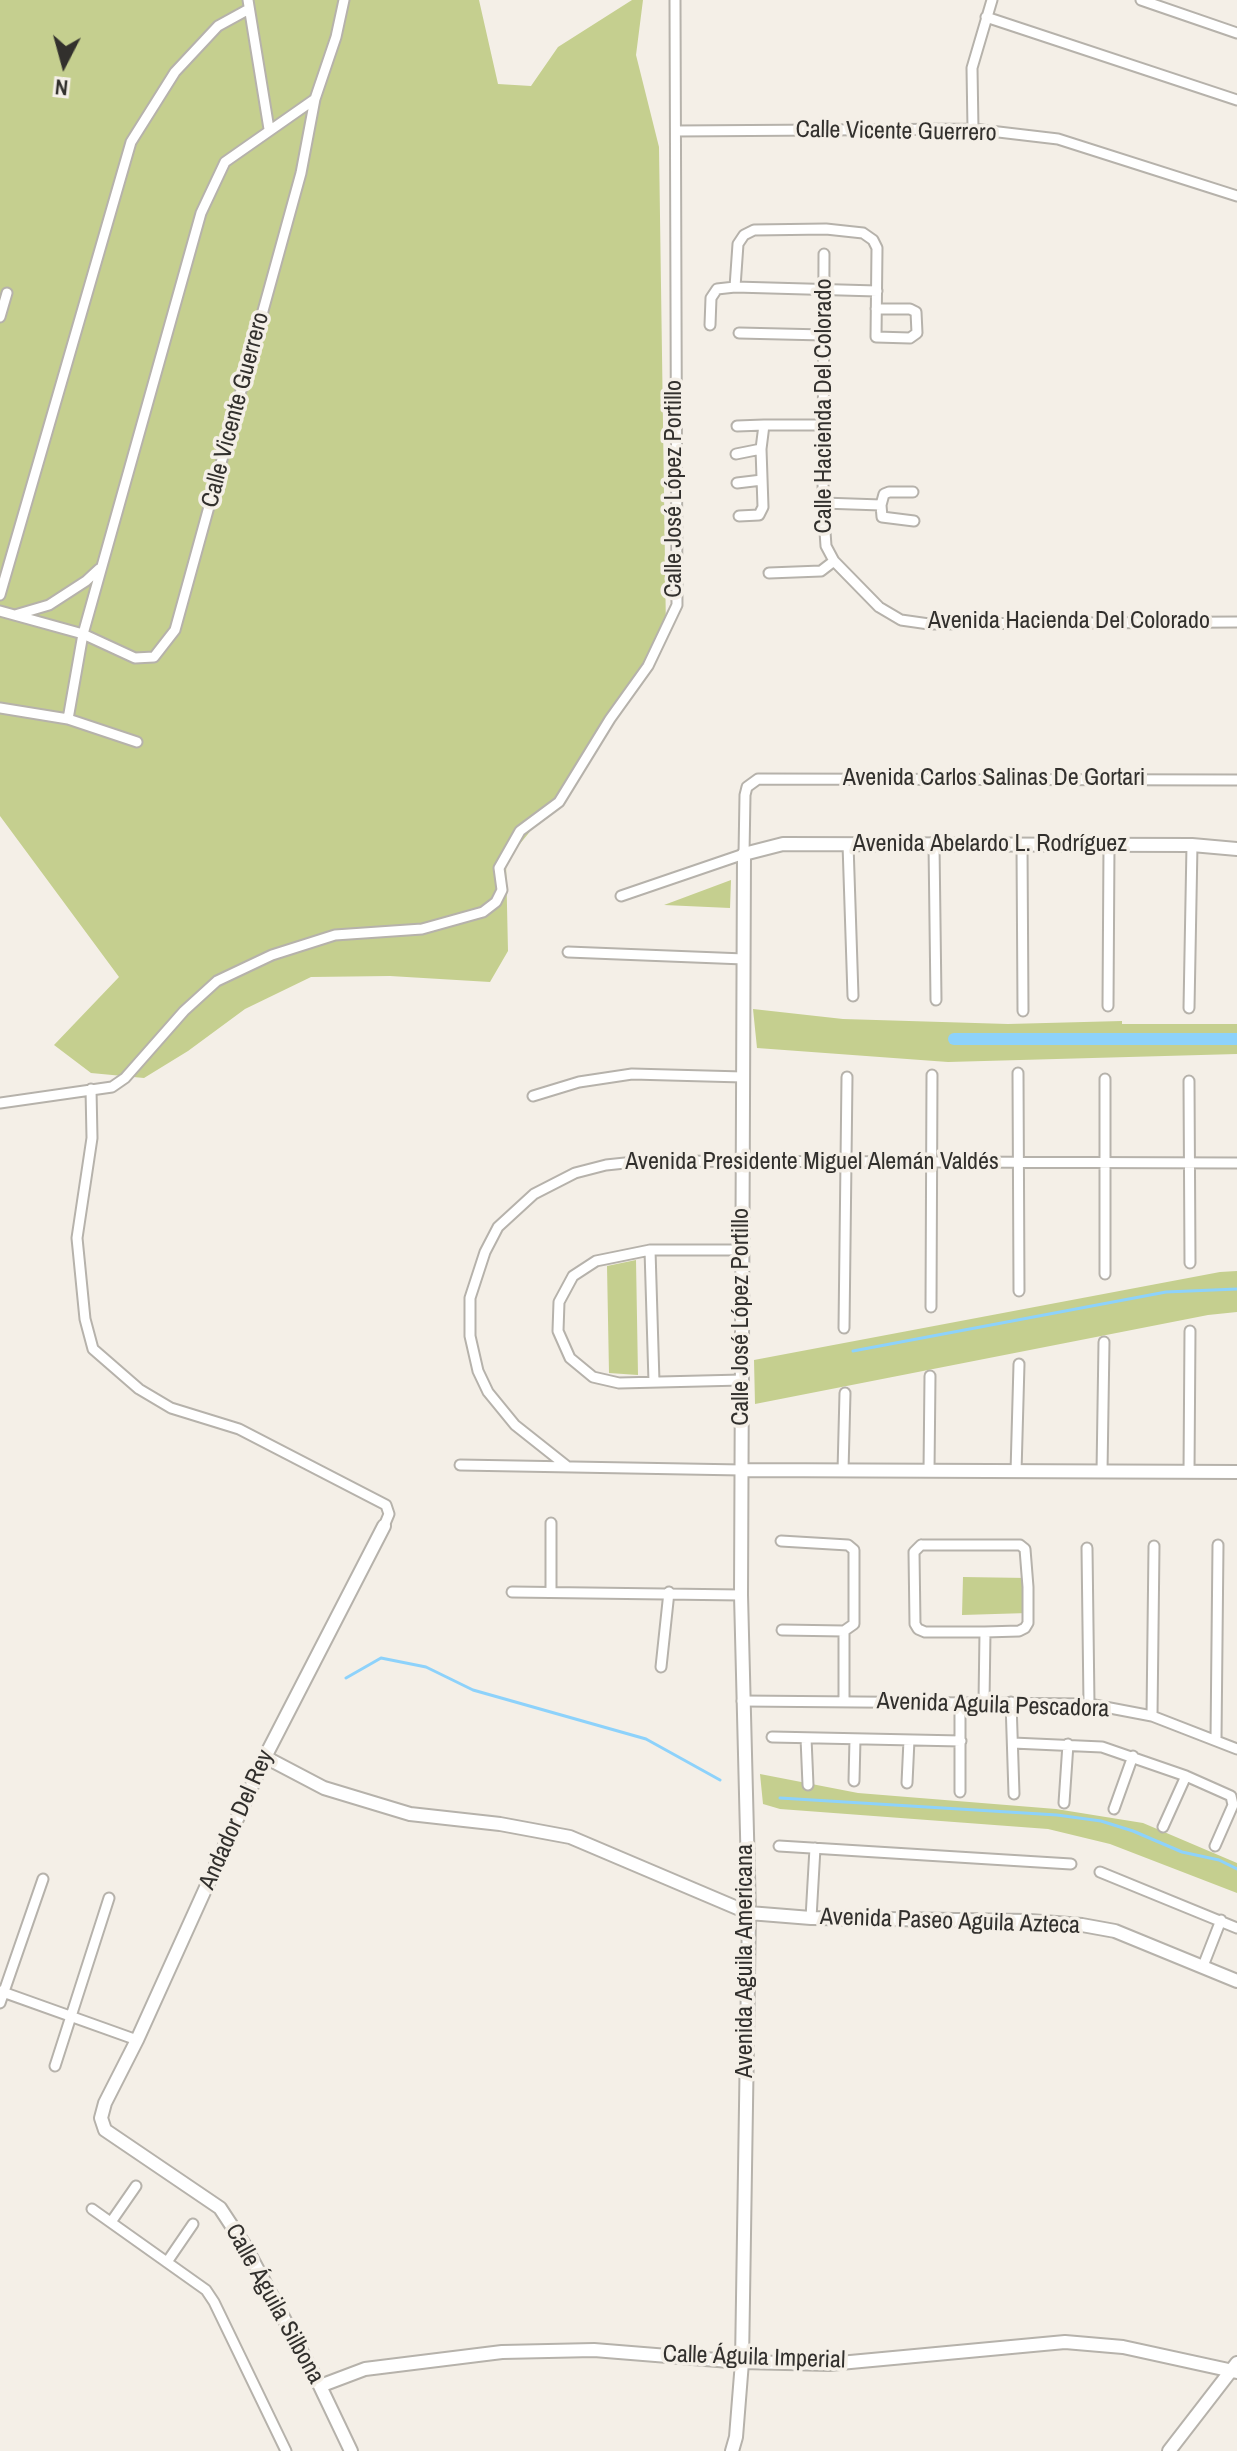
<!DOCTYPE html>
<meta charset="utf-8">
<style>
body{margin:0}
#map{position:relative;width:1237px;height:2451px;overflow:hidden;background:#f4efe7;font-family:"Archivo Narrow",sans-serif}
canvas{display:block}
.north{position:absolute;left:24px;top:24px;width:80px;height:80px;-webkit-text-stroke:6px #f4efe7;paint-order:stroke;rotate:186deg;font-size:22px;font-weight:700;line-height:32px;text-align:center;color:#32302d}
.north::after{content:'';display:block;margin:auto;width:28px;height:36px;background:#32302d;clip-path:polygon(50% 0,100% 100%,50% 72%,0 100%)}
</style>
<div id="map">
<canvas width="1237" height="2451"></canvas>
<div class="north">N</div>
</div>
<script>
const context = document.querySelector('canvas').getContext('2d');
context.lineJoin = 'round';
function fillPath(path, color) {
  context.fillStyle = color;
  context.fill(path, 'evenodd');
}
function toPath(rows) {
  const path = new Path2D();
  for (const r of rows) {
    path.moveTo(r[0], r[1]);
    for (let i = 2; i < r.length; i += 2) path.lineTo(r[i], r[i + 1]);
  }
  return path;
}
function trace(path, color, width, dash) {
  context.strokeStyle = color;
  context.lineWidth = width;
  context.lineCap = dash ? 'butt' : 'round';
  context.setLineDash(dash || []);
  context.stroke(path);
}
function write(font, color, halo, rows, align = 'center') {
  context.font = font + ' "Archivo Narrow",sans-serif';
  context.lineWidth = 7;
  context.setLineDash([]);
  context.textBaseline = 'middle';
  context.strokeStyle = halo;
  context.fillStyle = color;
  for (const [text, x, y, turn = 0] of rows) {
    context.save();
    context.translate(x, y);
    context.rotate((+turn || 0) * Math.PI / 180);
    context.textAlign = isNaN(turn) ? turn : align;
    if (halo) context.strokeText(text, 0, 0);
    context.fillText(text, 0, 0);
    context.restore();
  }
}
const green = toPath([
 [0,0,479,0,498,84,531,86,558,47,632,0,643,0,636,55,659,147,666,631,554,802,506,861,508,951,490,982,390,976,311,977,245,1009,188,1051,144,1078,91,1073,54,1045,119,977,0,816],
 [731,880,730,908,664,905],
 [753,1009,843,1019,1008,1024,1122,1021,1122,1024,1237,1024,1237,1054,948,1062,757,1048],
 [636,1260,638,1375,609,1373,607,1266],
 [1237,1271,1237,1312,1208,1315,755,1404,754,1360,1220,1272],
 [963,1577,1028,1578,1028,1613,962,1615],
 [760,1774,858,1793,1056,1809,1143,1823,1237,1863,1237,1893,1110,1844,1048,1829,780,1809,763,1804]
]);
const stream = toPath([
 [853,1351,1166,1292,1237,1289],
 [346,1678,381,1658,426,1667,473,1690,646,1739,720,1780],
 [780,1798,1057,1815,1101,1821,1133,1831,1182,1852,1219,1860,1237,1869]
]);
const canal = toPath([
 [954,1039,1237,1039]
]);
const street = toPath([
 [248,0,269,129],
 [1141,0,1237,33],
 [986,17,1237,100],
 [973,129,972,68,992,0],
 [676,131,973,129,1058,139,1237,196],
 [824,254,823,503,826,546,834,561,879,607,901,620,929,624,1237,622],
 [735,287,738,244,744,235,754,230,826,229,863,233,873,240,877,248,876,337,910,338,917,333,916,312,910,309,876,309],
 [0,317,7,293],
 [710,325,711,298,717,289,735,287,877,291],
 [739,333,824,335],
 [737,426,764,425],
 [736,454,761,449],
 [737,483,762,480],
 [913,492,889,492,884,494,881,505,882,517,914,521],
 [823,503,881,505],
 [739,516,759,515,763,507,761,449,764,425,824,425],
 [769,573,821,571,834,561],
 [0,595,131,142,175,72,218,26,249,9],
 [0,611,83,634,135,658,154,657,175,630,301,173,315,99,336,37,344,0],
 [15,615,49,605,86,581,99,569],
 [0,708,68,719,137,742],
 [68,719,83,634,201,213,225,162,315,99],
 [848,844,853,996],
 [934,844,936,1000],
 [1022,844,1023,1011],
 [621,896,744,854,745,795,747,787,758,779,1237,780],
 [568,952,744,959],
 [1108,1006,1109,845],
 [1189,1008,1192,845],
 [1018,1073,1019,1291],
 [1105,1079,1105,1274],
 [1189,1081,1190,1263],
 [91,1089,92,1138,77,1238,85,1319,93,1349,139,1389,171,1408,239,1429,386,1505,389,1514,384,1526],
 [533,1096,579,1082,632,1074,743,1077],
 [0,1103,112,1087,125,1078,184,1011,217,981,272,955,335,935,422,929,483,912,496,902,502,890,499,868,520,831,559,802,610,719,648,666,677,605,675,0],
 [650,1250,654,1382],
 [931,1307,932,1075],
 [844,1328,847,1077],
 [742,1380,619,1383,593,1377,570,1358,558,1331,559,1302,573,1276,596,1261,650,1250,743,1250],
 [460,1465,742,1470],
 [568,1467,515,1425,488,1392,478,1371,470,1336,470,1298,485,1252,498,1227,534,1194,575,1173,606,1165,644,1161,1237,1163],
 [843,1471,845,1393],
 [929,1471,930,1376],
 [1016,1472,1019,1364],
 [1102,1472,1104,1342],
 [1189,1472,1190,1331],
 [781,1541,848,1545,854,1550,854,1624,844,1631,782,1630],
 [921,1545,1020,1545,1025,1549,1028,1587,1028,1623,1025,1628,1019,1631,985,1632,925,1632,918,1629,915,1624,914,1552,921,1545],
 [1087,1548,1089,1704],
 [512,1592,741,1595],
 [551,1592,551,1523],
 [661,1667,669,1592],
 [742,1701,1089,1704,1152,1716,1237,1749],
 [844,1702,844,1631],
 [984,1702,985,1632],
 [1011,1702,1014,1794],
 [1152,1716,1154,1546],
 [772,1737,961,1741],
 [806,1738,808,1785],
 [1216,1739,1218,1545],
 [1013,1743,1102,1747,1186,1776,1231,1796,1233,1805,1215,1846],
 [854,1781,855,1739],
 [907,1783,909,1740],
 [960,1792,960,1702],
 [1064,1803,1068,1744],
 [1114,1809,1133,1756],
 [1163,1827,1186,1776],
 [779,1846,1071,1864],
 [1100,1872,1237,1928],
 [811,1918,815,1848],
 [1203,1966,1221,1920],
 [0,1991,137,2040],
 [0,2003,43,1879],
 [55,2066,109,1898],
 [92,2209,206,2290,214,2302,286,2451],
 [111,2222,136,2186],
 [167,2262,193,2224]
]);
const secondary = toPath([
 [742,1470,1237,1472],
 [265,1757,324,1788,410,1814,500,1824,570,1837,749,1913,811,1918,1030,1921,1082,1925,1115,1931,1237,1981],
 [320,2386,365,2369,502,2352,594,2350,742,2362,829,2364,1065,2342,1123,2347,1237,2372],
 [351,2451,320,2386,245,2246,220,2208,105,2130,101,2118,105,2103,137,2040,265,1757,384,1526],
 [732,2451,736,2437,742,2362,749,1913,741,1595,744,854,783,844,1192,845,1237,849],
 [1169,2451,1237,2363]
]);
const streetNames = [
 ["Calle Vicente Guerrero",896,132,1],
 ["Calle Hacienda Del Colorado",825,406,-90],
 ["Calle Vicente Guerrero",236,410,-75],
 ["Calle José López Portillo",675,489,-90],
 ["Avenida Hacienda Del Colorado",1069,622],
 ["Avenida Carlos Salinas De Gortari",994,779],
 ["Avenida Abelardo L. Rodríguez",990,845],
 ["Avenida Presidente Miguel Alemán Valdés",812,1163],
 ["Calle José López Portillo",742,1317,-90],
 ["Avenida Aguila Pescadora",993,1706,2],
 ["Andador Del Rey",237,1820,-66],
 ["Avenida Paseo Aguila Azteca",950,1922,2],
 ["Avenida Aguila Americana",746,1961,-90],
 ["Calle Águila Silbona",274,2304,61],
 ["Calle Águila Imperial",754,2358,2]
];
fillPath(green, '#c5cf8f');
trace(stream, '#8dd2fb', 3);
trace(canal, '#8dd2fb', 12);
trace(street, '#b6b2ab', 13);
trace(secondary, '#b6b2ab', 16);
trace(street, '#fff', 9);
trace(secondary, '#fff', 12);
write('24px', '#32302d', '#f4efe7', streetNames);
</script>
